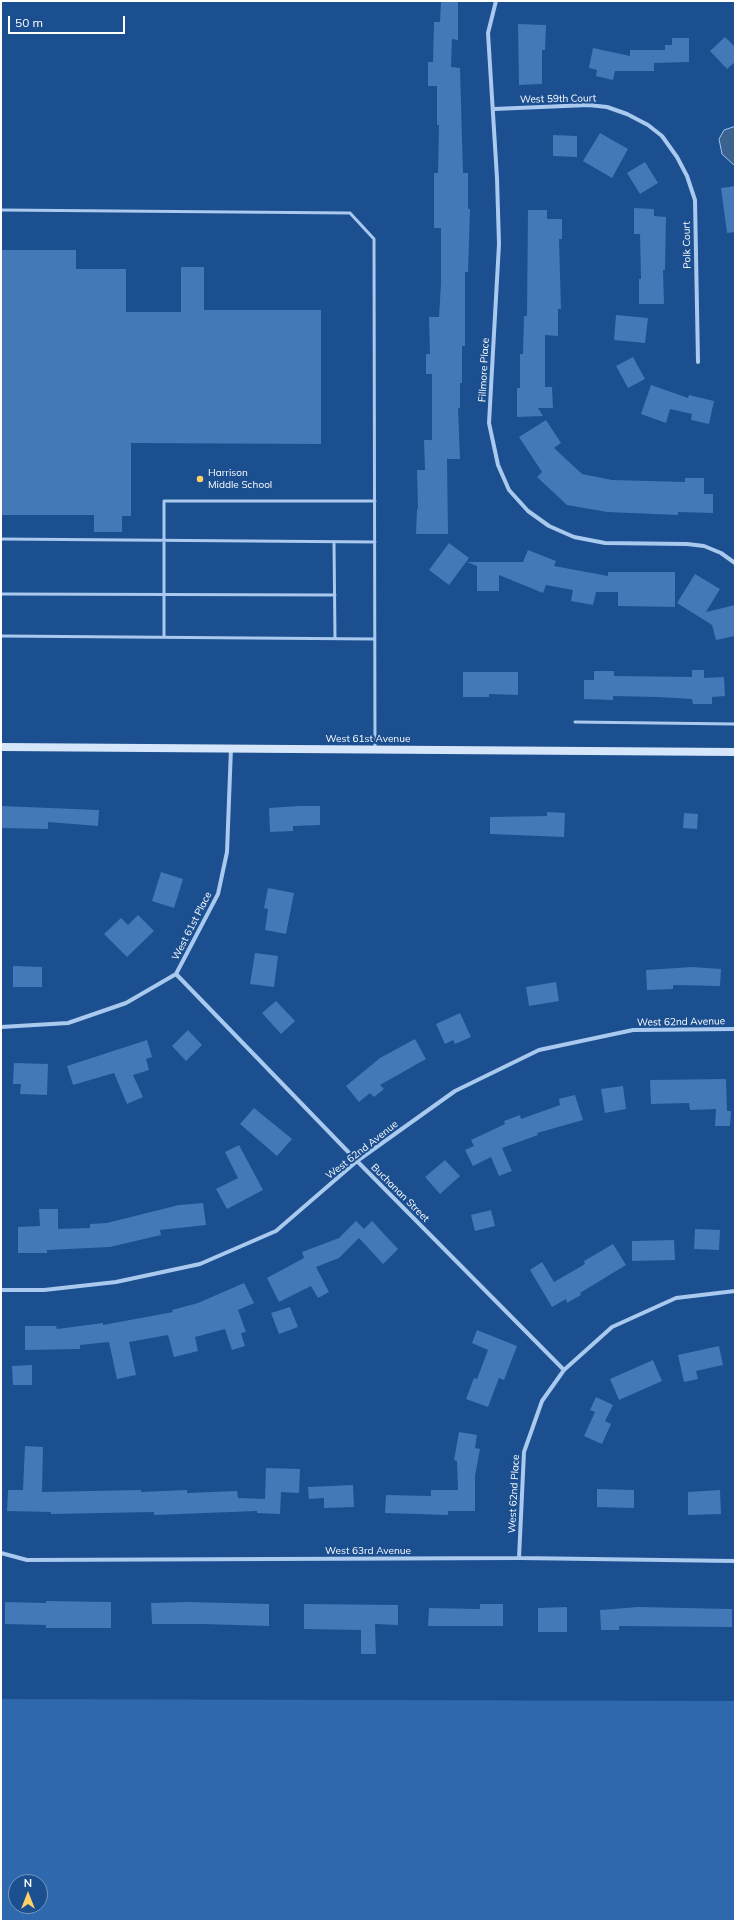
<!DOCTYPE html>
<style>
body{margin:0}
#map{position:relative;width:736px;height:1922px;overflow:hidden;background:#1b4f8f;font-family:Mulish,sans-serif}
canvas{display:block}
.frame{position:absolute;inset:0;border:2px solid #fff;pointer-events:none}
.north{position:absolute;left:8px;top:1874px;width:40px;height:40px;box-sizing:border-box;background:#1b4f8f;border:1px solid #7695bc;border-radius:50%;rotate:0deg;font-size:11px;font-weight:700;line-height:16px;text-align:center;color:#fff}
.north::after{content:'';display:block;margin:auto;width:14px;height:18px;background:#ffd166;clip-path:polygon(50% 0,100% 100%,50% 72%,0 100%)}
.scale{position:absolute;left:8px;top:16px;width:117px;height:18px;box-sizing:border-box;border:2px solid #fff;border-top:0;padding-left:5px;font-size:12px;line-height:14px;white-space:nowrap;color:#fff;-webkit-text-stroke:3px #1b4f8f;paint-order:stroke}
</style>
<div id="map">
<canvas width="736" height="1922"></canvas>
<div class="frame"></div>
<div class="north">N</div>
<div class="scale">50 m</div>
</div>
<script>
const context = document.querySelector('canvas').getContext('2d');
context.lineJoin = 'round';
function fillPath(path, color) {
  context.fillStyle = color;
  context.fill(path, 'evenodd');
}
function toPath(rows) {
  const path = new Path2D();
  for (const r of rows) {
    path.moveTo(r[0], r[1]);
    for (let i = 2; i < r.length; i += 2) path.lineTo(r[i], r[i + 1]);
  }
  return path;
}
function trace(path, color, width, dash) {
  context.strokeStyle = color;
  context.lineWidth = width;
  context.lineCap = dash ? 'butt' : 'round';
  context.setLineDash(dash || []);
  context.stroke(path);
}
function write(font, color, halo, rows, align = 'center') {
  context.font = font + ' Mulish,sans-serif';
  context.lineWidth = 4;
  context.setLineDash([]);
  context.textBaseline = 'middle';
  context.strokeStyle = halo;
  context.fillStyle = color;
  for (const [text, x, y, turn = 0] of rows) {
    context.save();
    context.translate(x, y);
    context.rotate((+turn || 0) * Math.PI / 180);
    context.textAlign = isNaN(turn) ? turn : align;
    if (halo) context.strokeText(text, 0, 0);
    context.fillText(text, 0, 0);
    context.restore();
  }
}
const green = toPath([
 [1,1699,735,1701,735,1921,1,1921],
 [16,1882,40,1882,40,1906,16,1906]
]);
const water = toPath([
 [733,127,735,127,735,166,722,154,719,139,724,130,733,127]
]);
const building = toPath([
 [441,1,458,1,458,40,452,39,451,67,460,68,463,173,468,173,468,209,470,209,468,272,465,272,465,346,462,346,462,383,460,383,460,408,458,408,460,459,447,459,448,534,416,534,417,509,418,509,417,470,425,470,424,440,432,440,432,374,426,374,426,354,430,354,429,317,439,317,441,283,441,228,434,228,434,173,438,173,439,125,437,125,437,86,428,86,428,62,433,62,434,22,440,22],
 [518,24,546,25,545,50,542,50,542,84,519,85],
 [725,37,735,47,735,62,727,69,710,51],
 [672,38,689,38,689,62,654,63,654,71,615,71,613,80,596,76,597,70,589,68,593,48,630,56,630,50,665,50,665,45,672,45],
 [600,133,628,149,612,178,583,161],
 [553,135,577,136,577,157,553,156],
 [645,162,658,183,640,194,627,173],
 [735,186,735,232,727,233,721,188],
 [634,208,654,209,654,216,666,217,665,270,663,270,664,304,639,304,639,279,641,279,640,234,634,234],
 [528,210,547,210,547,219,562,219,562,239,559,239,561,309,558,309,558,336,545,335,545,387,552,387,553,408,538,408,543,416,517,417,517,388,520,388,520,354,523,354,524,316,527,316],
 [1,250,76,250,76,269,126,269,126,312,181,312,181,267,204,267,204,310,321,310,321,444,131,443,131,516,122,516,122,532,94,532,94,515,1,515],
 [616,315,648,318,645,343,614,340],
 [633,357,645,379,628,388,616,366],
 [651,385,688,398,689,395,714,401,709,424,691,420,692,414,670,409,666,423,641,414],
 [546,420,561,443,554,448,582,474,612,480,685,482,685,478,704,478,704,494,713,494,713,513,678,512,678,515,607,512,567,505,537,477,542,472,519,437],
 [449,543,469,558,449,585,429,570],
 [528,550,556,561,554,566,608,576,608,572,675,572,675,607,618,606,618,592,596,592,593,605,571,601,573,590,546,585,543,593,499,575,499,591,477,591,477,566,467,562,523,562],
 [695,574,720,589,706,612,735,605,735,636,716,640,712,625,677,603],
 [692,670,704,670,704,678,724,677,725,696,712,697,712,704,693,704,692,699,658,697,613,696,613,700,584,699,584,680,594,680,594,671,614,671,614,676,692,677],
 [463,672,518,672,518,695,489,694,489,697,463,697],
 [1,806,99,810,98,826,48,822,48,829,1,828],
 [299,806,320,806,320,825,293,826,293,831,270,832,269,808],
 [547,812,565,813,564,837,490,834,490,817,547,816],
 [684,813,698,814,697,829,683,828],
 [161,872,183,879,174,908,152,901],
 [268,888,294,893,286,934,265,930,268,909,264,908],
 [138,915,154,931,127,957,104,934,121,918,128,925],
 [255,953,278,956,274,987,250,984],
 [13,966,42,967,42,987,13,987],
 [692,967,721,969,720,986,673,985,673,989,647,990,646,970],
 [556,982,559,1001,529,1006,526,987],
 [276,1001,295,1021,281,1034,262,1013],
 [460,1013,471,1037,455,1044,453,1040,445,1044,436,1024],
 [188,1030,202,1045,186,1061,172,1046],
 [415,1039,426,1059,380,1085,384,1089,374,1097,370,1093,359,1102,346,1086,380,1058],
 [147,1040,152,1057,146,1059,149,1070,133,1075,143,1097,127,1104,114,1073,73,1085,67,1066],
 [14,1063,48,1064,47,1095,20,1094,21,1084,13,1084],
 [726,1079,727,1111,731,1111,730,1126,715,1126,716,1109,690,1110,689,1103,651,1104,650,1080],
 [623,1086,626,1109,605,1113,601,1089],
 [575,1095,583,1120,537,1133,538,1135,502,1148,512,1171,499,1176,491,1157,473,1166,465,1150,474,1146,471,1140,505,1124,504,1121,520,1115,521,1119,560,1105,559,1099],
 [254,1108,292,1139,277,1156,240,1124],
 [239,1145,263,1190,227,1209,216,1189,238,1178,225,1152],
 [445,1160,460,1176,440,1194,425,1177],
 [203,1203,206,1225,160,1230,161,1235,110,1247,47,1250,47,1253,18,1253,18,1227,40,1226,39,1209,58,1209,58,1229,90,1228,90,1224,107,1223,179,1205],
 [491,1210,495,1226,475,1231,471,1215],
 [356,1221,364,1229,372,1221,398,1249,383,1264,359,1238,339,1258,316,1267,329,1292,318,1298,311,1286,279,1302,267,1278,304,1258,302,1252,339,1238],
 [695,1229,720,1230,719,1250,694,1249],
 [674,1240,675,1260,632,1261,632,1241],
 [613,1244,626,1265,580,1293,581,1295,567,1303,566,1299,552,1307,530,1270,542,1262,554,1282,585,1264,584,1261],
 [244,1283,254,1303,238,1310,246,1332,241,1333,245,1346,232,1350,225,1329,195,1337,198,1351,174,1357,168,1335,129,1342,136,1375,117,1379,109,1342,80,1345,80,1349,25,1350,25,1326,56,1326,57,1329,103,1323,103,1325,173,1312,172,1310,198,1303],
 [290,1307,298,1327,279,1334,271,1313],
 [477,1330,517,1346,504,1380,499,1378,488,1407,466,1399,474,1378,477,1379,488,1350,472,1343],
 [719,1346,723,1365,696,1371,698,1379,684,1382,678,1355],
 [653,1360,662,1381,619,1400,610,1379],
 [32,1365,32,1385,13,1385,12,1366],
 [596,1397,613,1405,605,1421,611,1424,602,1444,584,1436,595,1412,590,1410],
 [459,1432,477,1435,475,1448,480,1449,475,1476,475,1511,448,1511,448,1515,385,1513,386,1495,431,1496,431,1490,458,1490,457,1461,454,1460],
 [25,1446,43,1447,42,1492,141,1490,141,1492,187,1490,187,1493,237,1491,238,1498,265,1499,266,1468,300,1469,299,1493,281,1492,280,1514,257,1513,257,1511,154,1515,154,1512,51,1514,51,1512,7,1511,8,1490,23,1490],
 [353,1485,354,1507,324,1508,324,1498,309,1499,308,1487],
 [597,1489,634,1490,634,1508,597,1507],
 [720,1490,721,1514,688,1515,688,1492],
 [46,1601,111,1602,111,1628,46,1628,46,1625,5,1624,5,1602,46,1603],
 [188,1602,269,1604,269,1626,203,1624,152,1624,151,1603],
 [304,1604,398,1605,398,1625,375,1624,376,1654,361,1654,361,1630,304,1629],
 [480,1604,503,1604,503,1626,428,1626,429,1608,480,1609],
 [567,1607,567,1632,538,1632,538,1608],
 [638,1607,732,1609,732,1627,619,1626,619,1630,601,1630,600,1610]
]);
const service = toPath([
 [1,210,350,213,374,239,375,749],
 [1,539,375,542],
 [334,542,335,638],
 [1,594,335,595],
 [1,636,375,639],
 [164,637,164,501,375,501],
 [575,722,735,724]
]);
const minor = toPath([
 [496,1,488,33,497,178,499,244,489,423,498,465,509,490,528,511,549,526,574,537,605,543,687,544,704,546,721,553,735,563],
 [494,109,588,105,607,107,627,114,648,125,662,136,677,157,687,176,695,200,698,362],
 [176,974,357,1161,564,1370],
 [1,1027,68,1023,126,1003,176,974,218,894,227,852,231,748],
 [1,1290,44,1290,116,1282,200,1264,276,1231,357,1161,455,1091,539,1050,633,1030,735,1029],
 [1,1553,27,1560,519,1558,735,1561],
 [519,1558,524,1452,542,1401,564,1370,612,1327,676,1298,735,1291]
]);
const secondary = toPath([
 [1,747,735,752]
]);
const markers = [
 [200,479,4,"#ffd166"]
];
const streetNames = [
 ["West 59th Court",558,99,-1],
 ["Polk Court",687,245,-91],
 ["Fillmore Place",484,370,-87],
 ["West 61st Avenue",368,739],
 ["West 61st Place",192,926,-63],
 ["West 62nd Avenue",681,1022,-1],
 ["West 62nd Avenue",362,1150,-38],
 ["Buchanan Street",400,1193,45],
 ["West 62nd Place",514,1494,-87],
 ["West 63rd Avenue",368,1551]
];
const poiNames = [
 ["Harrison",208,473],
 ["Middle School",208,485]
];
fillPath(green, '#2e69ad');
fillPath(water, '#3c6290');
trace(water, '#9cc4f0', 1);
fillPath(building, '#4478b7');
trace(service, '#a9c9ee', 3);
trace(minor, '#a9c9ee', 4);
trace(secondary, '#d6e6fa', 8);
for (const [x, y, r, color] of markers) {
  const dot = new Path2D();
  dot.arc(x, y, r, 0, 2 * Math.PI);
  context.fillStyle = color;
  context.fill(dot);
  trace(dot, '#1b4f8f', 1.5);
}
write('10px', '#fff', '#1b4f8f', streetNames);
write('10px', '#fff', '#1b4f8f', poiNames, 'left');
</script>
